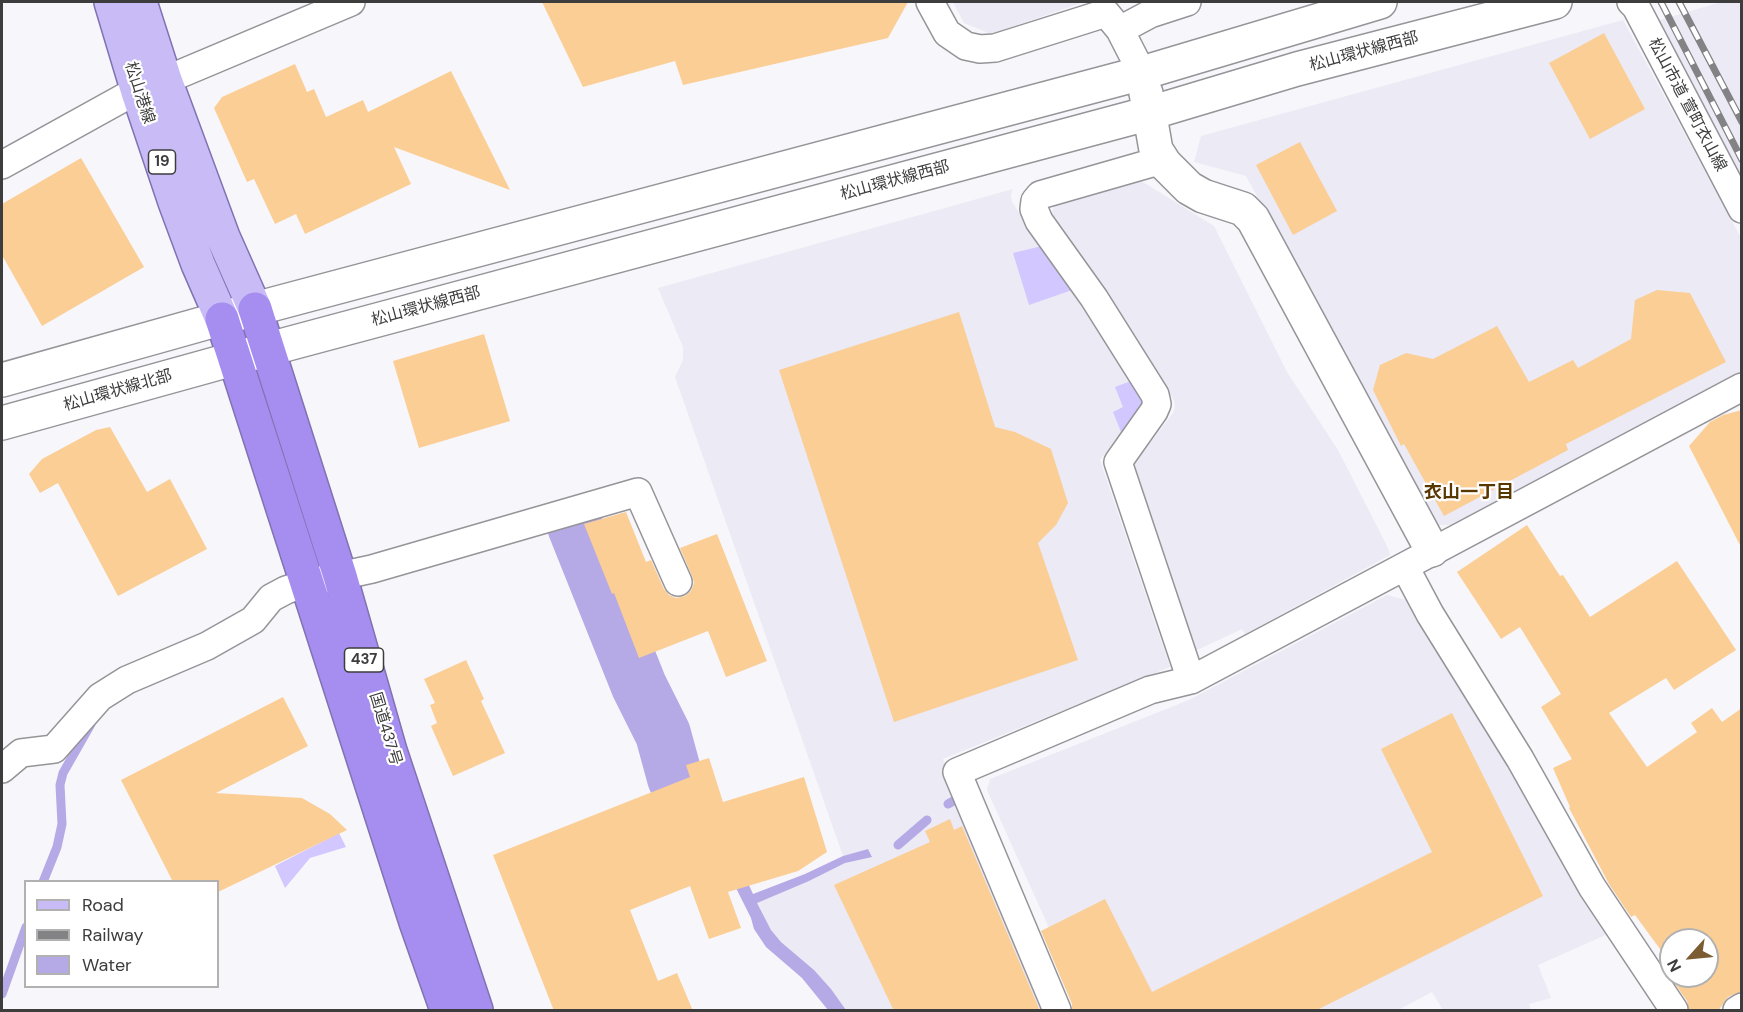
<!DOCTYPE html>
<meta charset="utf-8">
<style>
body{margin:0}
#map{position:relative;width:1743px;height:1012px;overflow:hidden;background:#f7f6fa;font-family:"DM Sans",sans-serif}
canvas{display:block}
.frame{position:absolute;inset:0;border:3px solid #3d3d3e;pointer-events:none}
.legend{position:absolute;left:24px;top:880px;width:195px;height:108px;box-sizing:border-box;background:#fff;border:2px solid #b1b1b2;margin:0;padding:8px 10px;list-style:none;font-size:18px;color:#3d3d3e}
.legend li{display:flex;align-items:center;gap:12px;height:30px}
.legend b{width:30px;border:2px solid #b1b1b2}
.north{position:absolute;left:1659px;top:928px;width:60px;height:60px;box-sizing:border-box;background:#fff;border:2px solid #b1b1b2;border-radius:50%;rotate:243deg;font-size:16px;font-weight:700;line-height:24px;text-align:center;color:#3d3d3e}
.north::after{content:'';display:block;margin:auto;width:21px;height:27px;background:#7c5c32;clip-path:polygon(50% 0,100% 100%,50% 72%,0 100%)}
</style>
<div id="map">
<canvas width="1743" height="1012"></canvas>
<div class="frame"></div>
<ul class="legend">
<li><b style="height:8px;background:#c9bbf6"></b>Road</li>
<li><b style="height:8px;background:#838284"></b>Railway</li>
<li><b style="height:16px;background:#b5a9e6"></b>Water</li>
</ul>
<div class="north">N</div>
</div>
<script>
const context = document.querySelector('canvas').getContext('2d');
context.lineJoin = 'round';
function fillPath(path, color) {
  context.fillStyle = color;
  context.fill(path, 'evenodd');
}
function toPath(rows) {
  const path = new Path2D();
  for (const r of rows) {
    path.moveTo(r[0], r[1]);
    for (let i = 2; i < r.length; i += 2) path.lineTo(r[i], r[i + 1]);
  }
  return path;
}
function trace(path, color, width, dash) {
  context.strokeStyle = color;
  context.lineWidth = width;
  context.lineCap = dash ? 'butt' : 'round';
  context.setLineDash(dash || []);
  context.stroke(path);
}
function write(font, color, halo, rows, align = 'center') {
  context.font = font + ' "DM Sans","Noto Sans JP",sans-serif';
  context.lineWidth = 4.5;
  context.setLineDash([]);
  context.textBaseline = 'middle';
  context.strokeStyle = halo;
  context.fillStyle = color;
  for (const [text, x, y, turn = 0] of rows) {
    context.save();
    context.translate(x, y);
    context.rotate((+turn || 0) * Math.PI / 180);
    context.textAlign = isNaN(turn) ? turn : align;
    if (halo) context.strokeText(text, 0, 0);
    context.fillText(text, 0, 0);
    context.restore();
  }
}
const built = toPath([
 [953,2,1084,2,991,34,964,23],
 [1721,2,1741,2,1741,178,1660,20],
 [1623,20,1741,238,1741,374,1457,525,1437,525,1246,176,1194,162,1201,136],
 [1138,179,1214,226,1287,372,1338,450,1388,548,1390,555,1245,634,1242,629,1195,651,1132,467,1173,413,1175,408,1174,400,1051,215,1055,204],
 [1013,189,1011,195,1012,202,1140,395,1142,403,1139,409,1100,460,1170,667,943,759,1055,1010,846,1010,831,989,814,970,781,942,771,930,756,902,809,881,845,863,872,856,868,849,843,856,675,377,683,360,683,347,658,288],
 [1387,595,1410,601,1610,933,1538,965,1551,998,1529,1004,1531,1010,1443,1010,1432,992,1398,1010,1086,1010,987,790,990,779,1189,700]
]);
const green = toPath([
 [1042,246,1072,290,1029,305,1013,253],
 [1131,381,1140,395,1142,403,1121,432,1113,412,1123,407,1115,387],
 [339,833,346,847,310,858,285,888,275,866]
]);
const water = toPath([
 [670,733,679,771,689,795,747,881,753,894,805,874,843,856,868,849,872,857,845,863,809,881,757,903,771,930,781,942,814,970,831,989,846,1010,828,1010,802,978,766,947,754,929,751,918,735,886,683,810,668,780,657,735]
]);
const stream = toPath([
 [948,804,957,799],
 [898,845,927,820],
 [43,882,57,847,62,824,60,785,63,773,91,724],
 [2,994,26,927]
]);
const river = toPath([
 [575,526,639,686,663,734,675,778,688,806]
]);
const building = toPath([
 [542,2,908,2,888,38,683,85,675,61,583,87],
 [1604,33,1645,109,1590,139,1549,63],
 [295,64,307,92,314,89,326,117,363,100,368,112,451,71,510,190,394,147,411,184,305,234,296,214,275,224,254,179,247,182,214,108,222,97],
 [1300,142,1337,211,1293,235,1256,165],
 [81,158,144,267,42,326,2,255,2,204],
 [1657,290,1690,293,1726,362,1566,444,1568,450,1444,516,1404,444,1401,446,1373,390,1380,365,1406,353,1433,359,1497,326,1529,382,1573,360,1578,368,1631,339,1635,300],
 [959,312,995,427,1015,432,1051,449,1068,503,1056,525,1038,543,1078,660,894,722,779,370],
 [484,334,510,421,419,448,393,361],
 [1742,410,1742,549,1689,446,1710,422,1723,415],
 [110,427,147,492,170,479,207,549,118,596,58,483,40,493,29,474,42,459,96,430],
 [626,512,646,562,651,560,664,589,669,595,676,598,685,596,691,591,694,583,692,576,680,548,717,534,767,661,726,677,708,631,639,658,614,593,612,594,584,524],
 [1527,525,1560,576,1563,575,1590,617,1677,561,1736,650,1674,690,1666,678,1609,713,1647,767,1697,732,1691,723,1712,708,1722,722,1742,708,1742,991,1728,997,1718,1011,1689,1011,1687,1001,1671,978,1674,976,1707,976,1707,940,1671,940,1671,964,1635,915,1631,917,1609,884,1569,808,1570,807,1553,768,1572,759,1541,707,1561,694,1520,627,1501,639,1457,572],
 [466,660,484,699,481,701,505,753,453,776,431,726,437,723,430,705,435,703,424,679],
 [283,697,308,746,216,793,302,798,330,814,347,830,218,892,218,882,173,882,121,780],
 [1452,713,1543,896,1315,1011,1072,1011,1072,1004,1041,931,1105,899,1152,992,1432,852,1381,749],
 [709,758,723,802,804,777,827,852,798,871,728,892,741,928,709,939,690,886,630,910,658,981,677,973,693,1011,554,1011,493,855,690,777,686,765],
 [950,819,954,830,962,826,1040,1011,894,1011,834,885,930,842,925,831]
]);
const street = toPath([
 [930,2,947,33,966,46,980,49,995,48,1106,13,1120,30,1142,73],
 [1631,2,1636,7,1742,209],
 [1120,30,1150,14,1187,2],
 [1162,160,1040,195,1035,201,1034,209,1039,221,1094,298,1155,395,1157,404,1154,411,1118,462,1191,680],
 [2,165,123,98,351,2],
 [1405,567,1430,614,1520,759,1592,887,1674,1010],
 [2,769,21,753,54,749,100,697,127,680,207,646,253,620,271,598,286,590,307,583,372,569,638,492,678,582],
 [1057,1010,957,772,1150,690,1191,680,1742,387],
 [1737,1010,1742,1007]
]);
const secondary = toPath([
 [1146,93,1156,150,1165,164,1189,188,1203,196,1243,209,1253,219,1432,550],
 [2,380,255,309,1142,73,1380,2],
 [2,423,269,349,1150,113,1297,69,1555,2]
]);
const primary = toPath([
 [111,2,138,92,175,202,198,264,222,319],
 [140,2,165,80,223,237,255,309]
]);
const highway = toPath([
 [255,309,340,576,390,751,476,1010],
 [222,319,416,922,447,1010]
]);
const rail = toPath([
 [1661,2,1742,160],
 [1679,2,1742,122]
]);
const shields = [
 [162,162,27],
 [364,660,39]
];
const shieldNames = [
 ["19",162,162],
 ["437",364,660]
];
const streetNames = [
 ["松山環状線西部",1364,52,-15],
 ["松山港線",139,93,72],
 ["松山市道 萱町衣山線",1687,105,62],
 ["松山環状線西部",895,181,-15],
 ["松山環状線西部",426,307,-15],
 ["松山環状線北部",118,391,-16],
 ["国道437号",385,729,73]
];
const neighbourhoodNames = [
 ["衣山一丁目",1469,493]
];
fillPath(built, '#ebeaf5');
fillPath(green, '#d2c7ff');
fillPath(water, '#b5a9e6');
trace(stream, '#b5a9e6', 9);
trace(river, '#b5a9e6', 56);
fillPath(building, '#fbce96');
trace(street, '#959498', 30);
trace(secondary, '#959498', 36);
trace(primary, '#8172b2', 36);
trace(highway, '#8172b2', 36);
trace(street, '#fff', 27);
trace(secondary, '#fff', 33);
trace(primary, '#c9bbf6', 33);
trace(highway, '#a58ef0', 33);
trace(rail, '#838284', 7);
trace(rail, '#fff', 4.5, [14]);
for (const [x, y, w] of shields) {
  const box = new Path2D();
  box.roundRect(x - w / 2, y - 12, w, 24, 4.5);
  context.fillStyle = '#fff';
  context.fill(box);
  trace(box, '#3d3d3e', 1.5);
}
write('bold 15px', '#3d3d3e', null, shieldNames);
write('16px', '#3d3d3e', '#fff', streetNames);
write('bold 18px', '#583700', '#fff', neighbourhoodNames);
</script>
